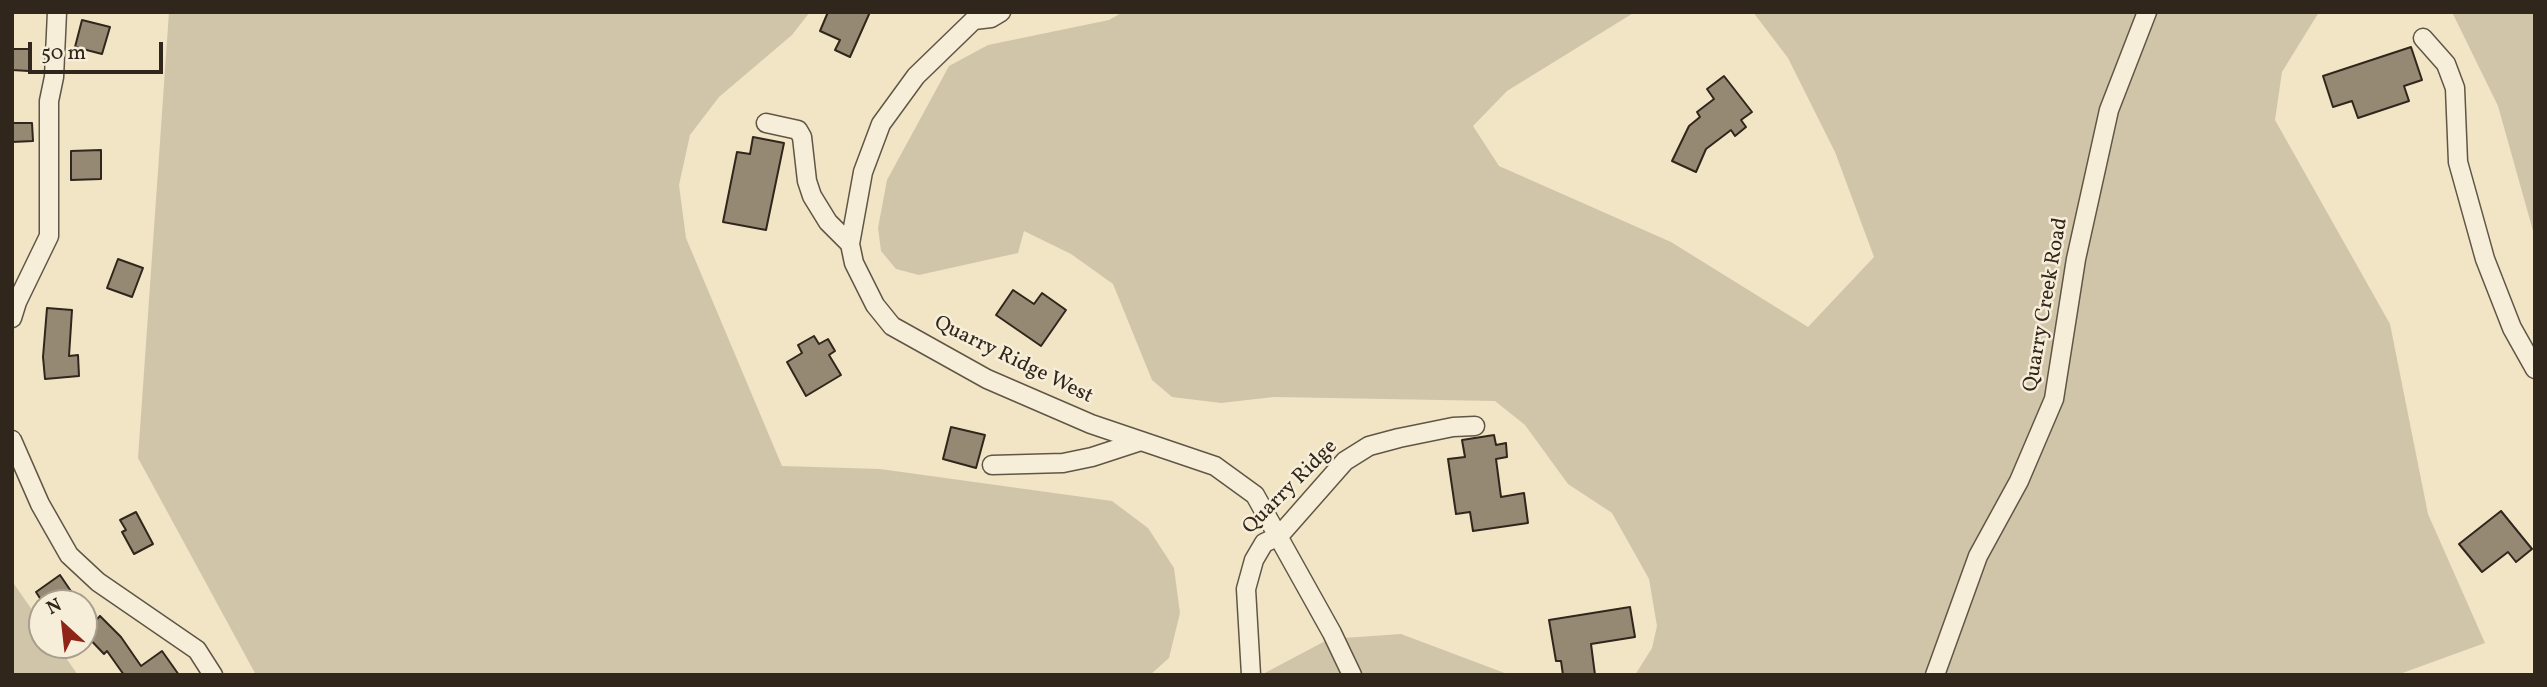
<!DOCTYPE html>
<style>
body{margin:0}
#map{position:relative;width:2547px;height:687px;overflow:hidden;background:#f2e5c6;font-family:Vollkorn,serif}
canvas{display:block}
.frame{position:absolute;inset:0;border:14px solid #30261b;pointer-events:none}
.north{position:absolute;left:28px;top:589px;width:70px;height:70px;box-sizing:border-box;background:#f7eeda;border:2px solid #a79e8e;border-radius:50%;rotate:333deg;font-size:19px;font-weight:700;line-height:28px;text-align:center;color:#30261b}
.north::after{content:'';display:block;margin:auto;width:24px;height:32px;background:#8f2418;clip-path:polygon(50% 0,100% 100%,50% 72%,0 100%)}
.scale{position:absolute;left:28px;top:42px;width:135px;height:32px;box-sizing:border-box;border:4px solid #30261b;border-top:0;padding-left:9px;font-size:21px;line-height:24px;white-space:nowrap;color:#30261b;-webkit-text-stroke:5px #f7eeda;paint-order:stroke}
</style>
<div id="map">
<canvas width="2547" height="687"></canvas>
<div class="frame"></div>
<div class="north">N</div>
<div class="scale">50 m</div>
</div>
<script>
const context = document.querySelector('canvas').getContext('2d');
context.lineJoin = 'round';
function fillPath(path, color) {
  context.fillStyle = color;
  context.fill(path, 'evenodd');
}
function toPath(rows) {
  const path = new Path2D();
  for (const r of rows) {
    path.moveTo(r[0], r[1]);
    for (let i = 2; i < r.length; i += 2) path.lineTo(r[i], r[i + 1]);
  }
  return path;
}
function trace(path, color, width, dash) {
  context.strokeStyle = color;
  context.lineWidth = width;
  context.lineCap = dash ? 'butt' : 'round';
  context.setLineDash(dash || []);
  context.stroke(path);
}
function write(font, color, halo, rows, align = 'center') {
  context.font = font + ' Vollkorn,serif';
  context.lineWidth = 5;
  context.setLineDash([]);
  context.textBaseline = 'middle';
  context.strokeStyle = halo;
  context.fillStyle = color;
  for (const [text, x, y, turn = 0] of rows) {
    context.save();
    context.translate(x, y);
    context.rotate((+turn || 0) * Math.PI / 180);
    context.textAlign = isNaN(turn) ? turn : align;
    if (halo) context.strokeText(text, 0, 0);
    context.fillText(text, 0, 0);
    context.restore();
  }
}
const green = toPath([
 [169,12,810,12,792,35,719,97,690,135,679,185,686,238,782,466,880,469,1112,501,1148,528,1174,568,1180,613,1169,658,1150,675,256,675,138,458],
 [1123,12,1635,12,1507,91,1473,126,1499,166,1671,242,1808,327,1874,257,1835,152,1788,58,1753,12,2319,12,2282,72,2275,120,2390,324,2428,514,2485,643,2397,675,1635,675,1652,648,1657,626,1649,579,1612,513,1568,484,1525,425,1495,401,1274,397,1221,403,1172,397,1152,380,1113,284,1071,254,1024,231,1018,253,919,275,896,269,881,251,878,228,887,180,949,66,988,45,1109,20],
 [2452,12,2535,12,2535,238,2498,106],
 [12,581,42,624,42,645,57,645,78,675,12,675],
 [1401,634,1510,675,1261,675,1329,639]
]);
const building = toPath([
 [828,12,870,12,850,57,835,50,840,40,820,31,828,12],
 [82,20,110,27,102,54,75,47,82,20],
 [2411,47,2422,80,2404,86,2409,101,2358,118,2352,101,2333,107,2323,76,2411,47],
 [12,49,29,49,29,71,12,70,12,49],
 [1724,76,1752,112,1741,120,1746,127,1735,136,1731,130,1706,149,1696,172,1672,161,1689,126,1700,117,1697,112,1714,99,1707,89,1724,76],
 [12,123,32,123,33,141,12,142,12,123],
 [753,137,784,143,766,230,723,222,737,152,750,154,753,137],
 [101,150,101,179,71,180,71,151,101,150],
 [118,259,143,268,132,297,107,288,118,259],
 [1013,290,1034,304,1042,293,1066,310,1041,346,996,315,1013,290],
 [47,308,72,310,69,356,78,355,79,376,45,379,43,357,47,308],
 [814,336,819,344,828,339,835,351,829,355,841,375,806,396,787,362,802,353,798,345,814,336],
 [951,427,985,435,976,468,943,459,951,427],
 [1494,435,1496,445,1506,443,1507,457,1496,459,1501,497,1524,493,1528,523,1473,531,1470,512,1456,514,1448,459,1465,457,1462,440,1494,435],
 [2501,511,2532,549,2516,562,2508,552,2482,572,2459,544,2501,511],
 [136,512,153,544,134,554,122,532,126,530,120,520,136,512],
 [60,575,79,603,43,603,36,592,60,575],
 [1630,607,1635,637,1591,644,1595,675,1563,675,1561,661,1556,661,1549,620,1630,607],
 [100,616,121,637,141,666,162,651,179,675,124,675,107,651,104,654,84,633,100,616]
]);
const minor = toPath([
 [982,12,916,76,881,124,863,172,850,244,854,263,875,305,892,326,987,379,1091,424,1215,466,1255,495,1332,633,1352,675],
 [974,20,991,18,1001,12],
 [2423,38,2446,64,2455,88,2458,162,2485,259,2512,328,2535,369],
 [766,123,798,130,802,137,807,181,812,196,828,222,850,244],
 [12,318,17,302,49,236,49,101,54,77,57,12],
 [12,440,40,504,69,555,98,582,197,650,213,675],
 [992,465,1063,463,1092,457,1141,441],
 [1251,675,1246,589,1254,560,1264,543,1279,536,1345,461,1369,446,1399,438,1453,427,1475,426],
 [1935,675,1978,556,2019,481,2054,399,2076,259,2109,110,2147,12]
]);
const streetNames = [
 ["Quarry Creek Road",2047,305,-80],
 ["Quarry Ridge West",1013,361,26],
 ["Quarry Ridge",1291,488,-45]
];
fillPath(green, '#d1c5a9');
fillPath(building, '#958974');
trace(building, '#30261b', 2);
trace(minor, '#605646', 21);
trace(minor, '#f7eeda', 18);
write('21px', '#30261b', '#f7eeda', streetNames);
</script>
